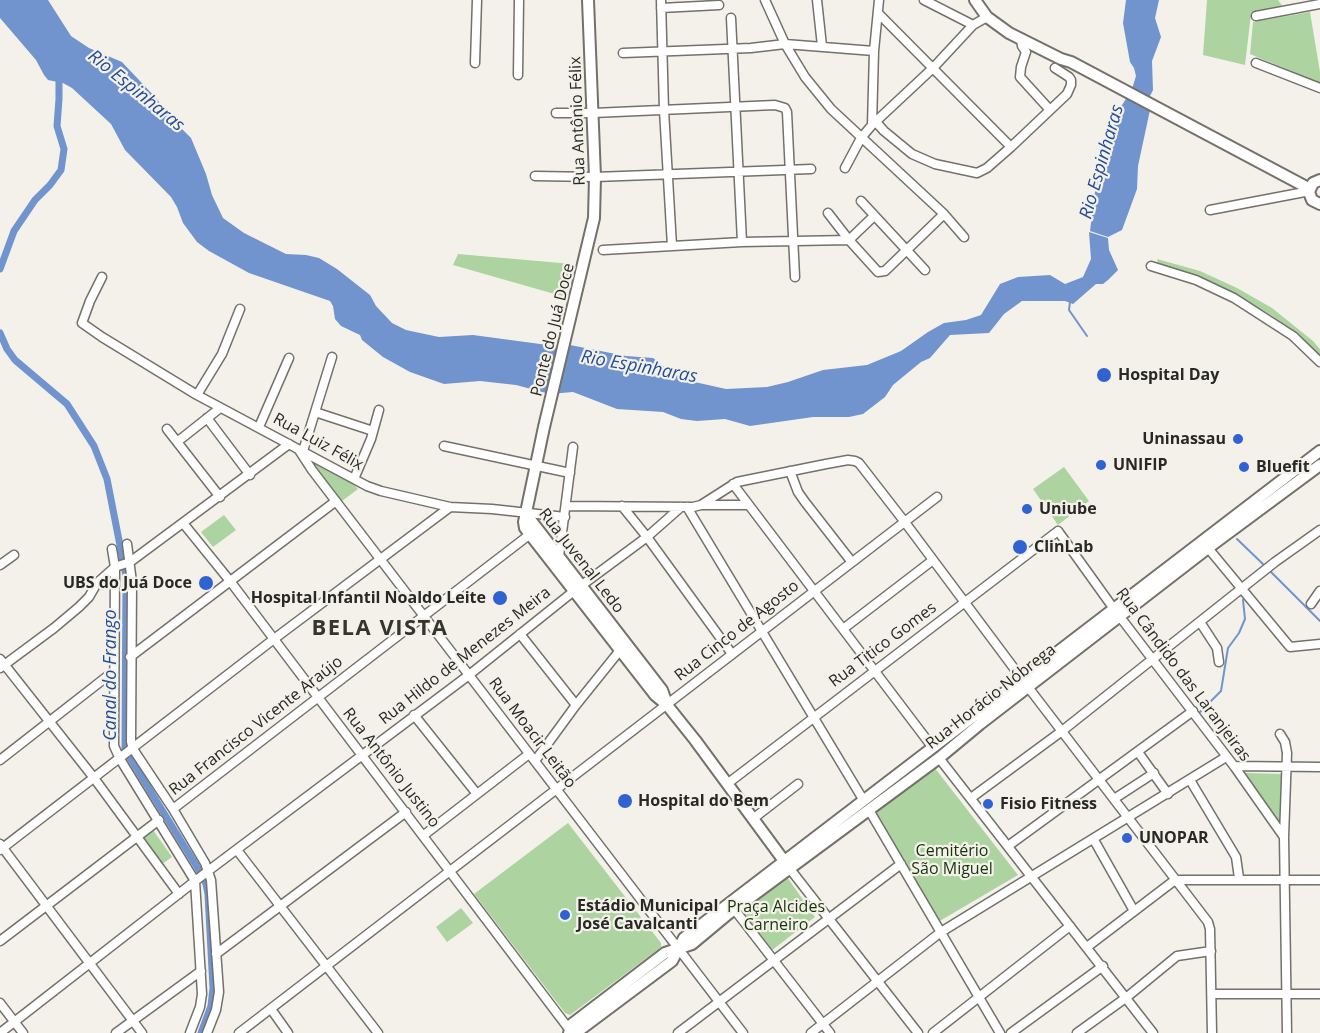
<!DOCTYPE html>
<meta charset="utf-8">
<style>
body{margin:0}
canvas{display:block;background:#f3f1e9}
</style>
<canvas width="1320" height="1033"></canvas>
<script>
const context = document.querySelector('canvas').getContext('2d');
context.lineJoin = 'round';
function fillPath(path, color) {
  context.fillStyle = color;
  context.fill(path, 'evenodd');
}
function toPath(rows) {
  const path = new Path2D();
  for (const r of rows) {
    path.moveTo(r[0], r[1]);
    for (let i = 2; i < r.length; i += 2) path.lineTo(r[i], r[i + 1]);
  }
  return path;
}
function trace(path, color, width, dash) {
  context.strokeStyle = color;
  context.lineWidth = width;
  context.lineCap = dash ? 'butt' : 'round';
  context.setLineDash(dash || []);
  context.stroke(path);
}
function write(font, color, halo, rows, align = 'center') {
  context.font = font + ' "Open Sans",sans-serif';
  context.lineWidth = 4.5;
  context.setLineDash([]);
  context.textBaseline = 'middle';
  context.strokeStyle = halo;
  context.fillStyle = color;
  for (const [text, x, y, turn = 0] of rows) {
    context.save();
    context.translate(x, y);
    context.rotate((+turn || 0) * Math.PI / 180);
    context.textAlign = isNaN(turn) ? turn : align;
    if (halo) context.strokeText(text, 0, 0);
    context.fillText(text, 0, 0);
    context.restore();
  }
}
const green = toPath([
 [1207,0,1278,0,1285,10,1251,14,1245,65,1203,55],
 [1310,12,1320,72,1320,83,1250,54,1253,22],
 [458,254,572,264,565,297,453,265],
 [1157,259,1200,271,1237,288,1272,308,1313,341,1320,349,1320,359,1308,344,1271,315,1229,290,1158,264],
 [313,462,350,481,358,489,342,501,311,464],
 [1064,467,1089,501,1058,525,1033,489],
 [224,515,236,530,213,547,201,532],
 [934,767,1018,875,938,922,873,812],
 [1246,773,1281,774,1284,776,1283,821,1279,823,1245,776],
 [568,823,661,943,661,947,656,951,570,1015,565,1013,474,894],
 [153,830,172,857,162,864,143,837],
 [785,877,787,877,815,917,771,951,740,910],
 [461,908,473,923,447,942,436,927]
]);
const water = toPath([
 [0,0,48,0,71,36,89,48,122,62,156,98,172,119,191,138,206,174,212,195,223,218,244,233,286,254,306,255,319,258,337,269,370,295,376,306,392,323,406,330,439,337,473,335,555,346,570,345,626,356,653,358,674,374,690,381,726,389,767,387,788,382,823,370,867,365,901,351,928,332,944,323,966,320,981,315,1000,284,1018,277,1050,275,1065,284,1083,277,1091,259,1089,232,1108,238,1109,250,1118,270,1108,280,1103,284,1096,284,1073,304,1065,301,1022,301,1004,314,989,333,950,335,930,358,921,362,893,385,885,397,863,414,849,417,813,417,750,426,725,419,697,421,681,419,663,412,617,409,573,392,550,394,516,385,480,381,444,384,410,372,383,357,362,340,360,335,341,326,335,319,333,306,330,301,249,273,209,251,197,242,183,223,177,207,171,197,125,150,111,124,72,88,63,83,48,80,44,75,36,60,0,18],
 [1126,0,1159,0,1155,18,1161,37,1152,61,1153,90,1149,98,1150,110,1138,166,1137,189,1122,230,1108,237,1090,231,1097,176,1107,155,1116,115,1132,89,1136,76,1134,68,1130,62,1123,23]
]);
const stream = toPath([
 [1070,302,1069,310,1087,336],
 [1237,539,1265,566],
 [1269,570,1320,621],
 [1198,714,1221,691,1228,648,1239,633,1245,619,1243,600]
]);
const canal = toPath([
 [0,269,14,231,35,200,50,185,61,170,64,149,57,126,59,99,59,76],
 [0,333,7,349,15,360,67,404,94,446,107,479,126,576,125,750,199,870,206,884,208,894,213,988,211,1006,201,1033]
]);
const minor = toPath([
 [661,0,664,110,672,246],
 [765,0,785,44,805,77,831,109,944,214,964,237],
 [817,0,822,46],
 [924,0,973,25],
 [661,8,719,5],
 [878,13,1011,147],
 [1256,16,1320,4],
 [731,18,742,242],
 [1021,39,1022,46,1026,52,1021,67,1020,77,1050,110],
 [623,53,751,48,785,44,874,51],
 [475,63,477,0],
 [1256,63,1320,88],
 [518,75,519,0],
 [556,113,593,113,775,105,785,108,787,112,795,277],
 [876,122,884,131,912,154,935,164,977,173,987,168,1011,147,1067,94,1071,85,1071,80,1069,77,1055,68],
 [872,125,933,68,973,25,987,17],
 [845,168,861,138,872,125,874,51,879,0],
 [535,176,595,177,811,169],
 [861,201,925,270],
 [1210,210,1310,191],
 [828,213,849,240,878,272,885,271,944,214],
 [603,250,742,242,849,240,874,216],
 [1151,266,1196,280,1234,298,1293,336,1320,362],
 [102,277,90,301,82,323,102,337,197,395,367,486,381,491,450,507,492,509,565,517],
 [197,395,222,354,240,309],
 [315,412,373,431],
 [207,418,250,475],
 [259,427,289,358],
 [167,429,220,497],
 [177,442,220,408],
 [444,446,570,473],
 [299,450,312,470,743,1033],
 [303,451,332,357],
 [790,471,798,492,805,502,851,561],
 [354,479,371,439,379,410],
 [733,484,933,748],
 [701,505,748,505],
 [566,506,693,507,701,505,737,482,826,464,848,460,855,461,859,463,904,521,1022,679],
 [622,506,647,537,732,654],
 [687,507,864,801],
 [183,523,230,581,572,1033],
 [127,544,132,582,131,742,133,749,173,809,205,863,211,880,219,992,216,1010,207,1033],
 [1208,548,1290,647,1320,644],
 [112,549,115,567,114,746,120,759,195,881,202,994,200,1007,190,1033],
 [559,556,573,447],
 [0,565,14,555],
 [1311,604,1320,591],
 [1200,622,1217,648,1219,662],
 [843,629,933,560],
 [520,634,576,705],
 [130,657,336,501],
 [0,659,94,778,179,894],
 [0,668,54,628,79,607,89,597,97,583,115,567,130,562,289,444],
 [1028,687,1208,922,1210,929,1212,1033],
 [414,715,477,794],
 [1280,734,1285,742,1287,753,1284,837,1287,1033],
 [1138,752,1168,794],
 [939,758,1153,1033],
 [0,760,114,671],
 [535,761,576,705,621,649],
 [1234,766,1320,767],
 [1190,780,1236,857,1239,878],
 [727,784,1058,531,1114,609,1234,766,1284,837],
 [971,798,1062,731,1275,562,1320,530],
 [1114,799,1154,773],
 [173,809,529,535],
 [869,810,1000,1033],
 [754,818,798,784],
 [424,835,529,754],
 [1094,840,1134,911],
 [0,844,142,1033],
 [1008,846,1193,711],
 [0,850,274,639,450,507],
 [237,850,378,1033],
 [790,869,918,1033],
 [734,909,830,1033],
 [0,941,159,820],
 [1087,947,1175,880,1320,880],
 [216,954,406,812],
 [1212,994,1320,994],
 [0,1003,23,1033],
 [271,1009,288,1033],
 [0,1033,208,871,469,675,574,591,647,537,681,507],
 [116,1033,201,971],
 [239,1033,937,497],
 [678,1033,901,864],
 [811,1033,941,932,1226,757],
 [933,1033,1070,926],
 [1011,1033,1103,966],
 [1077,1033,1127,997,1177,956,1211,951]
]);
const major = toPath([
 [588,0,595,177,594,218,544,427,524,522,525,528,655,695,667,705,695,740,790,869],
 [975,0,987,17,1009,33,1061,59,1071,62,1310,189],
 [1320,180,1313,183,1309,192,1312,200,1320,204],
 [526,514,662,690,667,704],
 [571,1031,572,1024,665,953,692,944,728,914,939,758,980,724,1208,548,1320,465],
 [569,1033,571,1031,577,1032,672,961,684,938,1320,451]
]);
const markers = [
 [1104,375,8,"#3162d1"],
 [1238,439,6,"#3162d1"],
 [1101,465,6,"#3162d1"],
 [1244,467,6,"#3162d1"],
 [1027,509,6,"#3162d1"],
 [1020,547,8,"#3162d1"],
 [206,583,8,"#3162d1"],
 [500,598,8,"#3162d1"],
 [625,801,8,"#3162d1"],
 [988,804,6,"#3162d1"],
 [1127,838,6,"#3162d1"],
 [565,915,6,"#3162d1"]
];
const streetNames = [
 ["Rua Antônio Félix",578,121,-92],
 ["Ponte do Juá Doce",553,330,-76],
 ["Rua Luiz Félix",318,442,29],
 ["Rua Juvenal Ledo",581,561,52],
 ["Rua Cinco de Agosto",737,631,-38],
 ["Rua Titico Gomes",883,645,-37],
 ["Rua Hildo de Menezes Meira",465,656,-38],
 ["Rua Cândido das Laranjeiras",1183,675,53],
 ["Rua Horácio Nóbrega",991,697,-38],
 ["Rua Francisco Vicente Araújo",256,726,-38],
 ["Rua Moacir Leitão",532,733,53],
 ["Rua Antônio Justino",391,768,52]
];
const poiNames = [
 ["Hospital Day",1118,375],
 ["Uninassau",1226,439,"right"],
 ["UNIFIP",1113,465],
 ["Bluefit",1256,467],
 ["Uniube",1039,509],
 ["ClinLab",1034,547],
 ["UBS do Juá Doce",192,583,"right"],
 ["Hospital Infantil Noaldo Leite",486,598,"right"],
 ["Hospital do Bem",638,801],
 ["Fisio Fitness",1000,804],
 ["UNOPAR",1139,838],
 ["Estádio Municipal",577,906],
 ["José Cavalcanti",577,924]
];
const parkNames = [
 ["Cemitério",952,851],
 ["São Miguel",952,869],
 ["Praça Alcides",776,907],
 ["Carneiro",776,925]
];
const waterNames = [
 ["Rio Espinharas",136,91,39],
 ["Rio Espinharas",1102,162,-74],
 ["Rio Espinharas",639,367,10],
 ["Canal do Frango",111,675,-90]
];
const districtNames = [
 ["BELA VISTA",380,629]
];
fillPath(green, '#add4a0');
fillPath(water, '#7194cf');
trace(stream, '#7194cf', 2);
trace(canal, '#7194cf', 7);
trace(minor, '#73716a', 11);
trace(major, '#73716a', 14);
trace(minor, '#fff', 8);
trace(major, '#fff', 10);
for (const [x, y, r, color] of markers) {
  const dot = new Path2D();
  dot.arc(x, y, r, 0, 2 * Math.PI);
  context.fillStyle = color;
  context.fill(dot);
  trace(dot, '#f3f1e9', 2);
}
write('16px', '#282825', '#f3f1e9', streetNames);
write('bold 16px', '#282825', '#f3f1e9', poiNames, 'left');
write('16px', '#17340a', '#f3f1e9', parkNames);
write('italic 18px', '#234d95', '#f3f1e9', waterNames);
context.letterSpacing = '1.5px';
write('bold 22px', '#35342d', '#f3f1e9', districtNames);
context.letterSpacing = '0px';
</script>
